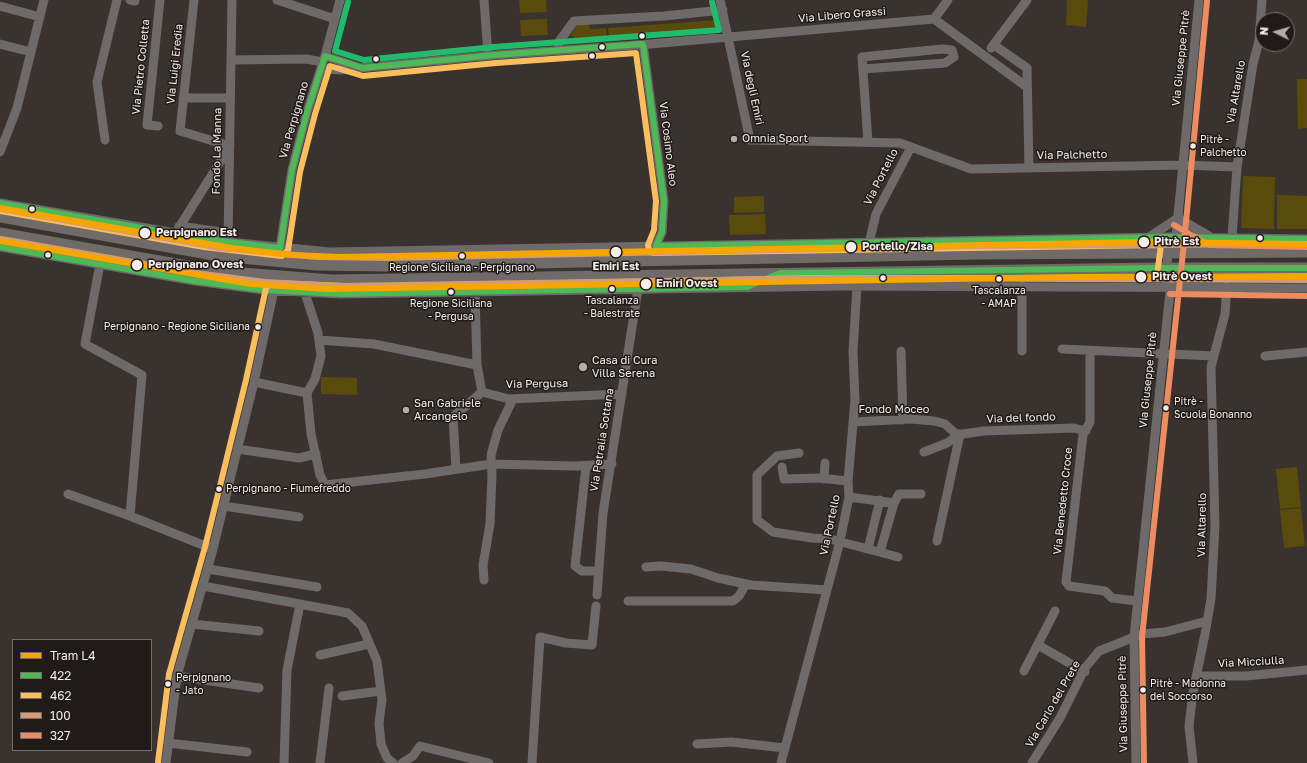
<!DOCTYPE html>
<meta charset="utf-8">
<style>
body{margin:0}
#map{position:relative;width:1307px;height:763px;overflow:hidden;background:#3a322f;font-family:"Golos Text",sans-serif}
canvas{display:block}
.legend{position:absolute;left:12px;top:639px;width:140px;height:112px;box-sizing:border-box;background:#201a18;border:1px solid #766e6c;margin:0;padding:5px 7px;list-style:none;font-size:12px;color:#f6edea}
.legend li{display:flex;align-items:center;gap:8px;height:20px}
.legend b{width:20px;border:1px solid #766e6c}
.north{position:absolute;left:1255px;top:12px;width:40px;height:40px;box-sizing:border-box;background:#201a18;border:1px solid #766e6c;border-radius:50%;rotate:275deg;font-size:11px;font-weight:700;line-height:16px;text-align:center;color:#f6edea}
.north::after{content:'';display:block;margin:auto;width:14px;height:18px;background:#b4aca9;clip-path:polygon(50% 0,100% 100%,50% 72%,0 100%)}
</style>
<div id="map">
<canvas width="1307" height="763"></canvas>
<ul class="legend">
<li><b style="height:5px;background:#f7a600"></b>Tram L4</li>
<li><b style="height:5px;background:#4eb956"></b>422</li>
<li><b style="height:5px;background:#fabe5f"></b>462</li>
<li><b style="height:5px;background:#d39c74"></b>100</li>
<li><b style="height:5px;background:#ec8c61"></b>327</li>
</ul>
<div class="north">N</div>
</div>
<script>
const context = document.querySelector('canvas').getContext('2d');
context.lineJoin = 'round';
function fillPath(path, color) {
  context.fillStyle = color;
  context.fill(path, 'evenodd');
}
function toPath(rows) {
  const path = new Path2D();
  for (const r of rows) {
    path.moveTo(r[0], r[1]);
    for (let i = 2; i < r.length; i += 2) path.lineTo(r[i], r[i + 1]);
  }
  return path;
}
function trace(path, color, width, dash) {
  context.strokeStyle = color;
  context.lineWidth = width;
  context.lineCap = dash ? 'butt' : 'round';
  context.setLineDash(dash || []);
  context.stroke(path);
}
function write(font, color, halo, rows, align = 'center') {
  context.font = font + ' "Golos Text",sans-serif';
  context.lineWidth = 3;
  context.setLineDash([]);
  context.textBaseline = 'middle';
  context.strokeStyle = halo;
  context.fillStyle = color;
  for (const [text, x, y, turn = 0] of rows) {
    context.save();
    context.translate(x, y);
    context.rotate((+turn || 0) * Math.PI / 180);
    context.textAlign = isNaN(turn) ? turn : align;
    if (halo) context.strokeText(text, 0, 0);
    context.fillText(text, 0, 0);
    context.restore();
  }
}
const green = toPath([
 [519,0,546,0,547,12,520,13],
 [1067,0,1088,0,1086,27,1066,25],
 [547,19,548,35,521,36,520,20],
 [717,20,718,27,609,36,608,28],
 [589,24,590,29,606,28,607,36,574,38,574,36,570,36,577,25],
 [1297,79,1307,79,1307,128,1298,129],
 [1243,176,1275,177,1274,229,1241,228],
 [1277,195,1307,196,1307,229,1277,229],
 [764,196,764,212,734,213,734,197],
 [765,214,766,234,730,235,729,215],
 [321,377,357,378,357,395,321,394],
 [1297,467,1301,507,1280,509,1276,469],
 [1301,508,1305,546,1284,548,1280,510]
]);
const minor = toPath([
 [130,0,135,1],
 [277,0,335,19],
 [484,0,488,55],
 [720,0,750,140,900,143,971,169,1183,165,1237,167],
 [0,6,40,17],
 [934,19,1027,87],
 [0,44,31,52],
 [643,44,664,201,662,232,656,246],
 [994,45,1027,68,1029,168],
 [991,48,1027,0],
 [559,50,558,43,574,21,664,16,723,10],
 [325,56,358,67],
 [231,60,306,59,323,62],
 [321,68,339,70,495,55,650,44,934,19,948,0],
 [863,69,945,63,954,57,952,50,942,49,862,57,868,142],
 [183,98,230,98],
 [158,126,147,125,160,0],
 [105,140,97,82,117,0],
 [0,152,17,108,44,0],
 [0,203,228,242,330,252,1167,237,1307,239],
 [1178,218,1209,236],
 [179,226,228,233],
 [175,234,230,146,180,131,194,0],
 [1149,237,1178,218],
 [1232,237,1237,167,1253,64,1259,41,1262,0],
 [228,242,232,0],
 [869,243,876,214,911,147],
 [1175,246,1199,0],
 [0,247,195,281,264,290,341,294,842,286,1307,288],
 [280,248,292,170,307,112,325,56,340,0],
 [100,264,85,344,142,375,130,516],
 [1022,286,1022,351],
 [475,292,477,365,482,392,509,399,622,394],
 [319,340,374,344,477,365],
 [1062,349,1213,356],
 [901,351,903,420],
 [1090,351,1090,422,1083,435,1082,443,1066,582,1069,586,1105,591,1112,598,1137,601],
 [1265,356,1307,352],
 [254,382,307,393,315,379,321,356,318,333,305,293],
 [307,393,311,434,320,475,325,485,425,474,491,464,575,466,612,464],
 [853,422,911,419,934,421,945,424,956,434,963,434,984,431,1074,428,1086,431],
 [237,449,299,458,316,454],
 [924,452,947,443,960,434],
 [799,453,777,456,757,475,757,520,773,532,812,538,830,539,898,557],
 [586,466,575,566,582,571,599,571],
 [782,467,784,479,819,478,848,481],
 [456,469,453,417,482,392],
 [824,479,825,463],
 [68,494,130,516,213,549],
 [849,497,894,503,899,494,921,494],
 [223,506,299,517],
 [937,541,960,434],
 [868,549,880,500],
 [880,552,894,503],
 [646,567,661,566,691,569,718,578,751,585,827,590],
 [208,569,317,587],
 [484,580,483,565,490,524,492,475,491,455,498,430,513,399],
 [203,586,348,613,362,626,377,661,382,700,379,723,381,744,387,758,393,763],
 [597,595,603,513,638,289],
 [628,601,733,601,739,596,746,584],
 [192,624,259,631],
 [1038,645,1085,672],
 [320,655,369,644],
 [1024,671,1055,611],
 [177,676,259,688],
 [1197,676,1246,676,1307,670],
 [342,696,381,691],
 [168,743,247,752],
 [697,744,731,742,785,748],
 [166,763,177,676,213,549,254,382,274,290],
 [284,763,287,670,300,604],
 [320,763,329,688],
 [402,763,413,756,420,746,489,763],
 [532,763,540,637,566,643,592,645,596,606],
 [781,763,840,541,849,497,848,481,855,400,853,351,857,286],
 [1032,763,1060,718,1085,668,1099,651,1142,634,1165,632,1207,621],
 [1136,763,1134,637,1172,272],
 [1193,763,1189,726,1193,692,1205,634,1211,599,1215,526,1211,367,1225,314,1227,286]
]);
const major = toPath([
 [0,217,219,256,317,265,386,266,974,254,1307,252],
 [0,233,216,271,332,280,1157,268,1307,268],
 [927,242,961,251],
 [747,287,774,276]
]);
const minorBridge = toPath([
 [1166,273,1169,246]
]);
const bus1 = toPath([
 [0,203,205,239,280,248,292,170,307,112,325,56,363,68,495,55,643,44,664,201,662,232,656,246,1167,237,1307,239],
 [0,247,195,281,264,290,341,294,747,287,780,273,1157,268,1307,268]
]);
const bus2 = toPath([
 [0,211,204,247,282,256,288,250,300,172,315,114,330,66,363,76,496,63,636,53,656,201,654,230,648,245,649,250,653,253,1161,245,1157,275,1153,278,816,278,370,287,271,283,266,288,246,380,205,547,169,674,158,762]
]);
const bus3 = toPath([
 [1,209,220,248,317,257,386,258,974,246,1307,244],
 [1,239,196,273,265,282,341,286,842,278,1307,280]
]);
const bus4 = toPath([
 [1174,225,1209,245,1307,247],
 [1170,294,1307,296],
 [1144,763,1142,637,1184,243,1207,1]
]);
const bus5 = toPath([
 [348,2,335,51,364,60,494,47,719,30,712,2]
]);
const tram1 = toPath([
 [0,208,232,248,291,255,341,257,1144,242,1307,244],
 [0,241,251,284,327,289,1073,277,1307,276]
]);
const markers = [
 [642,36,3.5,"#f6edea"],
 [602,47,3.5,"#f6edea"],
 [592,56,3.5,"#f6edea"],
 [376,59,3.5,"#f6edea"],
 [734,139,4,"#b4aca9"],
 [1193,146,3.5,"#f6edea"],
 [32,209,3.5,"#f6edea"],
 [145,233,6,"#f6edea"],
 [1260,238,3.5,"#f6edea"],
 [1144,242,6,"#f6edea"],
 [851,247,6,"#f6edea"],
 [616,252,6,"#f6edea"],
 [48,255,3.5,"#f6edea"],
 [462,256,3.5,"#f6edea"],
 [137,265,6,"#f6edea"],
 [1141,277,6,"#f6edea"],
 [883,278,3.5,"#f6edea"],
 [999,279,3.5,"#f6edea"],
 [646,284,6,"#f6edea"],
 [612,289,3.5,"#f6edea"],
 [451,292,3.5,"#f6edea"],
 [258,327,3.5,"#f6edea"],
 [583,367,5,"#b4aca9"],
 [1166,408,3.5,"#f6edea"],
 [406,410,4,"#b4aca9"],
 [219,489,3.5,"#f6edea"],
 [168,684,3.5,"#f6edea"],
 [1143,690,3.5,"#f6edea"]
];
const busNames = [
 ["Pitrè -",1200,140],
 ["Palchetto",1200,153],
 ["Regione Siciliana - Perpignano",462,268,"center"],
 ["Tascalanza",999,291,"center"],
 ["- AMAP",999,304,"center"],
 ["Tascalanza",612,301,"center"],
 ["- Balestrate",612,314,"center"],
 ["Regione Siciliana",451,304,"center"],
 ["- Pergusa",451,317,"center"],
 ["Perpignano - Regione Siciliana",250,327,"right"],
 ["Pitrè -",1174,402],
 ["Scuola Bonanno",1174,415],
 ["Perpignano - Fiumefreddo",226,489],
 ["Perpignano",176,678],
 ["- Jato",176,691],
 ["Pitrè - Madonna",1150,684],
 ["del Soccorso",1150,697]
];
const streetNames = [
 ["Via Libero Grassi",842,15,-5],
 ["Via Giuseppe Pitrè",1181,58,-84],
 ["Via Luigi Eredia",175,64,-84],
 ["Via Pietro Colletta",141,67,-84],
 ["Via degli Emiri",752,88,78],
 ["Via Altarello",1236,92,-80],
 ["Via Perpignano",294,120,-74],
 ["Via Cosimo Aleo",668,144,83],
 ["Fondo La Manna",217,151,-89],
 ["Via Palchetto",1072,155,-1],
 ["Via Portello",881,177,-63],
 ["Via Giuseppe Pitrè",1148,380,-84],
 ["Via Pergusa",537,384,-1],
 ["Fondo Moceo",894,410],
 ["Via del fondo",1021,418,-2],
 ["Via Petralia Sottana",602,440,-81],
 ["Via Benedetto Croce",1063,501,-84],
 ["Via Portello",830,525,-78],
 ["Via Altarello",1202,525,-89],
 ["Via Micciulla",1251,662,-3],
 ["Via Carlo del Prete",1053,704,-60],
 ["Via Giuseppe Pitrè",1123,704,-91]
];
const poiNames = [
 ["Omnia Sport",742,139],
 ["Casa di Cura",592,361],
 ["Villa Serena",592,374],
 ["San Gabriele",414,404],
 ["Arcangelo",414,417]
];
const stopNames = [
 ["Perpignano Est",156,233],
 ["Pitrè Est",1154,242],
 ["Portello/Zisa",862,247],
 ["Perpignano Ovest",148,265],
 ["Emiri Est",616,267,"center"],
 ["Pitrè Ovest",1152,277],
 ["Emiri Ovest",656,284]
];
fillPath(green, '#594b0b');
trace(minor, '#6e6a6a', 9);
trace(major, '#706a69', 11);
trace(minorBridge, '#6e6a6a', 9);
trace(bus1, '#4eb956', 6);
trace(bus2, '#fabe5f', 6);
trace(bus3, '#d39c74', 6);
trace(bus4, '#ec8c61', 6);
trace(bus5, '#20bc6c', 6);
trace(tram1, '#f7a600', 6);
for (const [x, y, r, color] of markers) {
  const dot = new Path2D();
  dot.arc(x, y, r, 0, 2 * Math.PI);
  context.fillStyle = color;
  context.fill(dot);
  trace(dot, '#201a18', 1.5);
}
write('10px', '#f6edea', '#201a18', busNames, 'left');
write('11px', '#f6edea', '#201a18', streetNames);
write('11px', '#f6edea', '#201a18', poiNames, 'left');
write('bold 11px', '#f6edea', '#201a18', stopNames, 'left');
</script>
